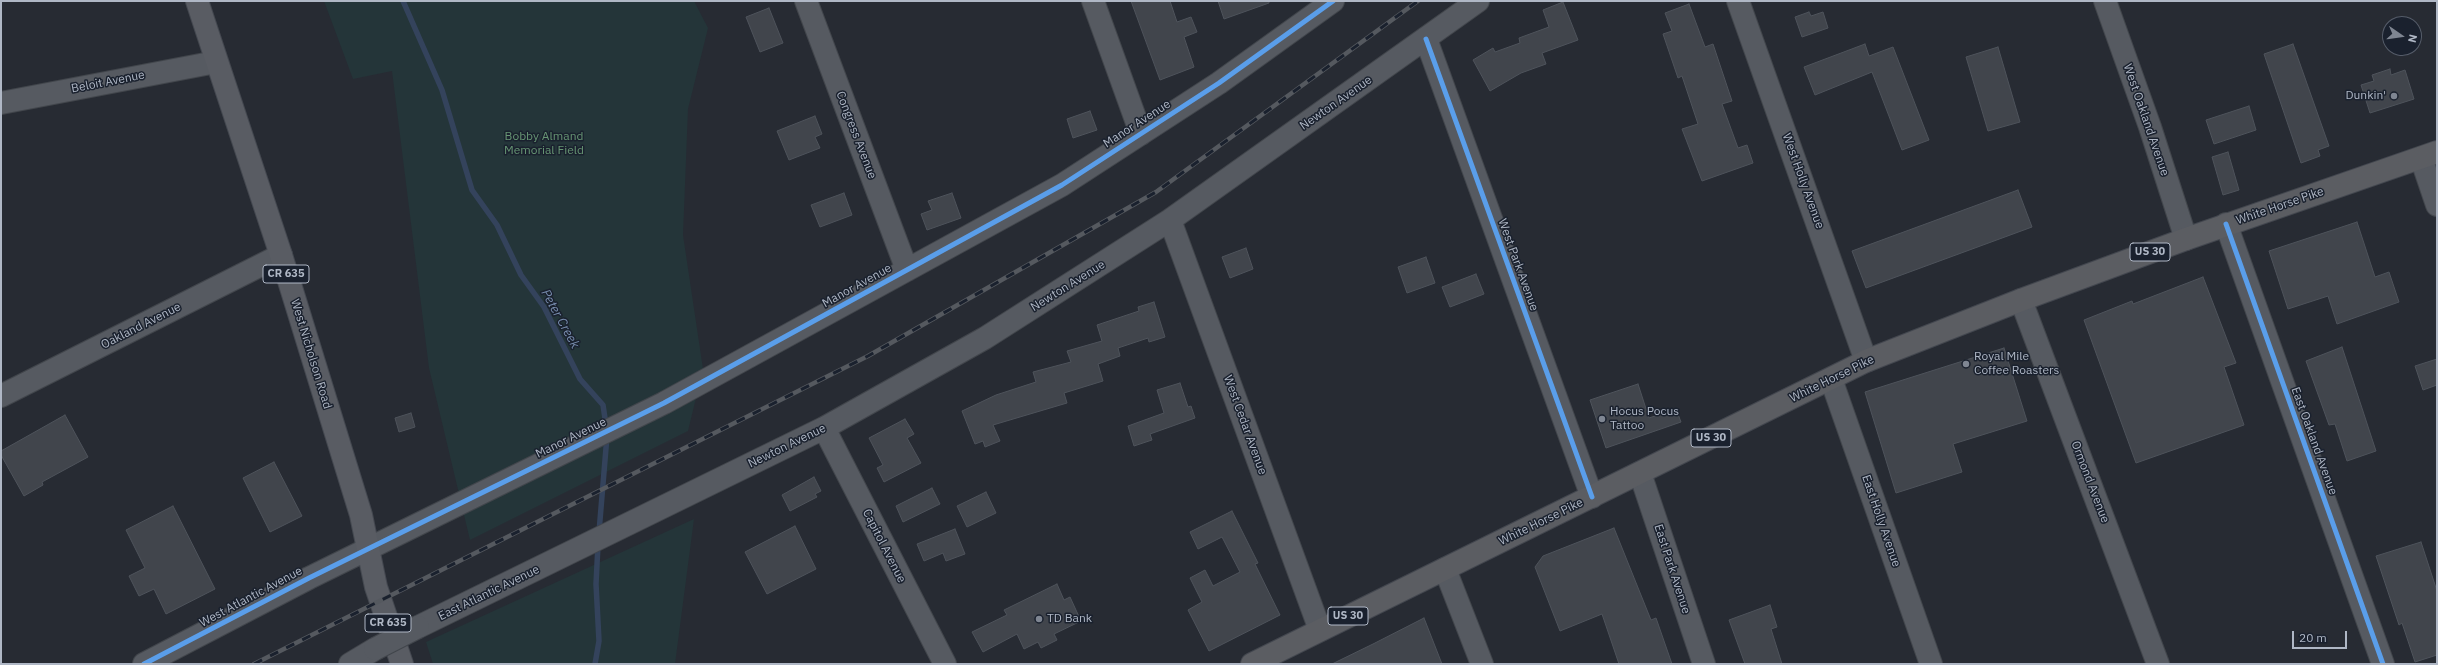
<!DOCTYPE html>
<style>
body{margin:0}
#map{position:relative;width:2438px;height:665px;overflow:hidden;background:#272b33;font-family:"IBM Plex Sans",sans-serif}
canvas{display:block}
.frame{position:absolute;inset:0;border:2px solid #afb7c5;pointer-events:none}
.north{position:absolute;left:2382px;top:16px;width:40px;height:40px;box-sizing:border-box;background:#1a212e;border:1px solid #565d6a;border-radius:50%;rotate:103deg;font-size:11px;font-weight:700;line-height:16px;text-align:center;color:#afb7c5}
.north::after{content:'';display:block;margin:auto;width:14px;height:18px;background:#7f8692;clip-path:polygon(50% 0,100% 100%,50% 72%,0 100%)}
.scale{position:absolute;left:2292px;top:631px;width:55px;height:18px;box-sizing:border-box;border:2px solid #afb7c5;border-top:0;padding-left:5px;font-size:12px;line-height:14px;white-space:nowrap;color:#afb7c5;-webkit-text-stroke:3px #1a212e;paint-order:stroke}
</style>
<div id="map">
<canvas width="2438" height="665"></canvas>
<div class="frame"></div>
<div class="north">N</div>
<div class="scale">20 m</div>
</div>
<script>
const context = document.querySelector('canvas').getContext('2d');
context.lineJoin = 'round';
function fillPath(path, color) {
  context.fillStyle = color;
  context.fill(path, 'evenodd');
}
function toPath(rows) {
  const path = new Path2D();
  for (const r of rows) {
    path.moveTo(r[0], r[1]);
    for (let i = 2; i < r.length; i += 2) path.lineTo(r[i], r[i + 1]);
  }
  return path;
}
function trace(path, color, width, dash) {
  context.strokeStyle = color;
  context.lineWidth = width;
  context.lineCap = dash ? 'butt' : 'round';
  context.setLineDash(dash || []);
  context.stroke(path);
}
function write(font, color, halo, rows, align = 'center') {
  context.font = font + ' "IBM Plex Sans",sans-serif';
  context.lineWidth = 3;
  context.setLineDash([]);
  context.textBaseline = 'middle';
  context.strokeStyle = halo;
  context.fillStyle = color;
  for (const [text, x, y, turn = 0] of rows) {
    context.save();
    context.translate(x, y);
    context.rotate((+turn || 0) * Math.PI / 180);
    context.textAlign = isNaN(turn) ? turn : align;
    if (halo) context.strokeText(text, 0, 0);
    context.fillText(text, 0, 0);
    context.restore();
  }
}
const green = toPath([
 [324,1,694,1,708,28,688,109,683,235,703,369,688,431,470,540,429,368,392,71,353,79],
 [694,519,675,664,433,664,426,642]
]);
const stream = toPath([
 [403,1,442,90,472,190,497,225,521,275,544,307,580,379,603,405,606,425],
 [599,532,607,436],
 [595,664,599,641,596,584,598,545]
]);
const building = toPath([
 [1131,1,1170,1,1177,22,1191,17,1197,32,1184,37,1194,67,1160,80,1131,1],
 [1218,1,1269,1,1269,3,1224,19,1218,1],
 [1563,2,1578,40,1542,53,1546,64,1521,73,1490,91,1473,60,1493,48,1495,52,1520,43,1519,38,1549,27,1543,10,1563,2],
 [1689,4,1705,47,1713,44,1732,101,1722,104,1738,148,1747,145,1753,163,1702,181,1682,129,1698,124,1682,76,1678,78,1663,34,1672,31,1665,13,1689,4],
 [769,8,783,43,760,52,746,17,769,8],
 [1809,12,1811,16,1823,12,1828,28,1802,37,1795,17,1809,12],
 [1865,44,1869,56,1893,47,1929,140,1902,150,1872,72,1815,95,1804,67,1865,44],
 [2293,44,2329,146,2318,150,2320,156,2301,163,2264,54,2293,44],
 [1998,47,2020,122,1988,131,1966,57,1998,47],
 [2390,69,2391,75,2405,70,2414,99,2370,113,2361,85,2374,81,2372,75,2390,69],
 [2249,106,2256,130,2214,144,2206,120,2249,106],
 [1090,111,1097,130,1073,138,1067,119,1090,111],
 [815,116,822,134,815,137,820,148,789,160,777,131,815,116],
 [2228,152,2239,190,2223,195,2212,157,2228,152],
 [2018,190,2032,227,1866,288,1852,251,2018,190],
 [844,193,852,215,820,227,811,205,844,193],
 [952,193,961,218,927,230,921,214,932,210,928,201,952,193],
 [2357,222,2375,277,2389,272,2399,302,2337,324,2328,296,2288,309,2269,251,2357,222],
 [1246,248,1253,269,1230,278,1222,257,1246,248],
 [1426,257,1435,283,1407,293,1398,267,1426,257],
 [1476,274,1484,294,1450,307,1442,287,1476,274],
 [2203,277,2236,363,2224,367,2244,425,2136,463,2084,320,2132,301,2133,304,2203,277],
 [1154,302,1165,337,1149,342,1148,338,1118,348,1120,356,1098,364,1103,381,1064,393,1067,403,993,425,1000,441,985,447,983,441,975,444,962,411,996,395,1036,382,1033,372,1071,362,1067,351,1102,341,1097,325,1139,311,1138,307,1154,302],
 [2342,347,2376,451,2347,461,2335,424,2329,425,2306,361,2342,347],
 [2004,348,2027,421,1953,444,1962,472,1896,493,1865,392,2004,348],
 [2437,359,2437,385,2423,390,2415,366,2437,359],
 [1180,383,1188,407,1191,406,1195,418,1150,434,1152,440,1134,446,1128,426,1164,413,1157,390,1180,383],
 [1638,384,1649,418,1676,409,1681,422,1606,448,1590,400,1638,384],
 [411,413,415,427,399,432,395,418,411,413],
 [65,415,88,457,42,482,43,485,24,496,1,455,1,451,65,415],
 [905,419,914,434,907,438,921,463,884,482,877,468,883,465,869,438,905,419],
 [274,462,302,516,270,532,243,478,274,462],
 [814,477,821,491,815,494,817,497,790,511,782,495,814,477],
 [932,488,940,504,903,522,896,506,932,488],
 [986,492,996,513,967,527,957,506,986,492],
 [173,506,215,589,166,614,154,589,139,596,129,576,145,568,126,530,173,506],
 [1232,511,1258,563,1255,564,1280,615,1209,651,1188,610,1202,602,1190,578,1205,570,1213,586,1240,572,1222,537,1198,549,1190,532,1232,511],
 [795,526,816,569,767,594,745,552,795,526],
 [1614,528,1651,620,1656,618,1672,664,1619,664,1602,614,1560,631,1535,567,1543,556,1614,528],
 [955,529,965,554,946,561,943,553,924,561,917,544,955,529],
 [2421,542,2437,591,2437,655,2415,662,2402,623,2399,625,2376,556,2421,542],
 [1057,584,1064,600,1070,597,1081,621,1054,634,1057,640,1041,648,1038,642,1024,649,1017,634,983,652,972,632,1007,615,1004,610,1057,584],
 [1770,605,1777,627,1771,629,1782,664,1745,664,1729,620,1770,605],
 [1424,618,1442,664,1332,664,1373,644,1424,618]
]);
const minor = toPath([
 [806,1,907,270],
 [1093,1,1141,134],
 [1738,1,1866,361],
 [2105,1,2150,127,2186,239],
 [1426,39,1592,497],
 [1,103,216,62],
 [2421,158,2437,205],
 [1170,220,1320,630],
 [2226,224,2383,664],
 [2021,300,2158,664],
 [1831,379,1931,664],
 [1,396,281,255],
 [824,428,945,664],
 [1640,473,1704,664],
 [1445,569,1482,664],
 [418,627,824,428,985,338,1170,220,1478,1],
 [144,664,309,578,664,403,1062,185,1219,83,1333,1],
 [350,664,375,649]
]);
const major = toPath([
 [197,1,281,255,361,515,376,587,402,664]
]);
const highway = toPath([
 [1252,664,1866,361,2021,300,2186,239,2437,152]
]);
const rail = toPath([
 [254,664,868,356,1156,192,1418,1]
]);
const minorBridge = toPath([
 [375,649,418,627]
]);
const cycleway = toPath([
 [1426,39,1592,497],
 [2226,224,2383,664],
 [144,664,309,578,664,403,1062,185,1219,83,1333,1]
]);
const markers = [
 [2394,96,4,"#7f8692"],
 [1966,364,4,"#7f8692"],
 [1602,419,4,"#7f8692"],
 [1039,619,4,"#7f8692"]
];
const shields = [
 [2150,252,40],
 [286,274,46],
 [1711,438,40],
 [1348,616,40],
 [388,623,46]
];
const shieldNames = [
 ["US 30",2150,252],
 ["CR 635",286,274],
 ["US 30",1711,438],
 ["US 30",1348,616],
 ["CR 635",388,623]
];
const streetNames = [
 ["Beloit Avenue",108,82,-11],
 ["Newton Avenue",1336,103,-35],
 ["West Oakland Avenue",2146,120,71],
 ["Manor Avenue",1137,124,-33],
 ["Congress Avenue",856,135,69],
 ["West Holly Avenue",1803,181,70],
 ["White Horse Pike",2280,206,-19],
 ["West Park Avenue",1518,265,70],
 ["Manor Avenue",857,286,-29],
 ["Newton Avenue",1068,286,-32],
 ["Oakland Avenue",141,326,-27],
 ["West Nicholson Road",311,354,73],
 ["White Horse Pike",1832,379,-26],
 ["West Cedar Avenue",1245,425,70],
 ["Manor Avenue",571,438,-26],
 ["East Oakland Avenue",2314,441,70],
 ["Newton Avenue",787,446,-26],
 ["Ormond Avenue",2090,482,69],
 ["East Holly Avenue",1881,521,71],
 ["White Horse Pike",1541,522,-26],
 ["Capitol Avenue",884,546,63],
 ["East Park Avenue",1672,569,72],
 ["East Atlantic Avenue",489,593,-26],
 ["West Atlantic Avenue",251,597,-28]
];
const poiNames = [
 ["Dunkin'",2386,96,"right"],
 ["Royal Mile",1974,357],
 ["Coffee Roasters",1974,371],
 ["Hocus Pocus",1610,412],
 ["Tattoo",1610,426],
 ["TD Bank",1047,619]
];
const parkNames = [
 ["Bobby Almand",544,137],
 ["Memorial Field",544,151]
];
const waterNames = [
 ["Peter Creek",560,319,61]
];
fillPath(green, '#243539');
trace(stream, '#34435c', 5.5);
fillPath(building, '#41454c');
trace(building, '#4e535b', 1);
trace(minor, '#42464c', 24);
trace(major, '#444850', 24);
trace(highway, '#43474f', 24);
trace(minor, '#565a61', 22);
trace(major, '#595c63', 22);
trace(highway, '#5b5d62', 22);
trace(rail, '#55595f', 4.5);
trace(rail, '#1a212e', 3, [9]);
trace(minorBridge, '#42464c', 24, []);
trace(minorBridge, '#565a61', 22);
trace(cycleway, '#5a9eea', 5);
for (const [x, y, r, color] of markers) {
  const dot = new Path2D();
  dot.arc(x, y, r, 0, 2 * Math.PI);
  context.fillStyle = color;
  context.fill(dot);
  trace(dot, '#1a212e', 1.5);
}
for (const [x, y, w] of shields) {
  const box = new Path2D();
  box.roundRect(x - w / 2, y - 9, w, 18, 3);
  context.fillStyle = '#1a212e';
  context.fill(box);
  trace(box, '#afb7c5', 1);
}
write('bold 11px', '#afb7c5', null, shieldNames);
write('12px', '#afb7c5', '#1a212e', streetNames);
write('12px', '#afb7c5', '#1a212e', poiNames, 'left');
write('12px', '#679674', '#1a212e', parkNames);
write('italic 13px', '#778cad', '#1a212e', waterNames);
</script>
